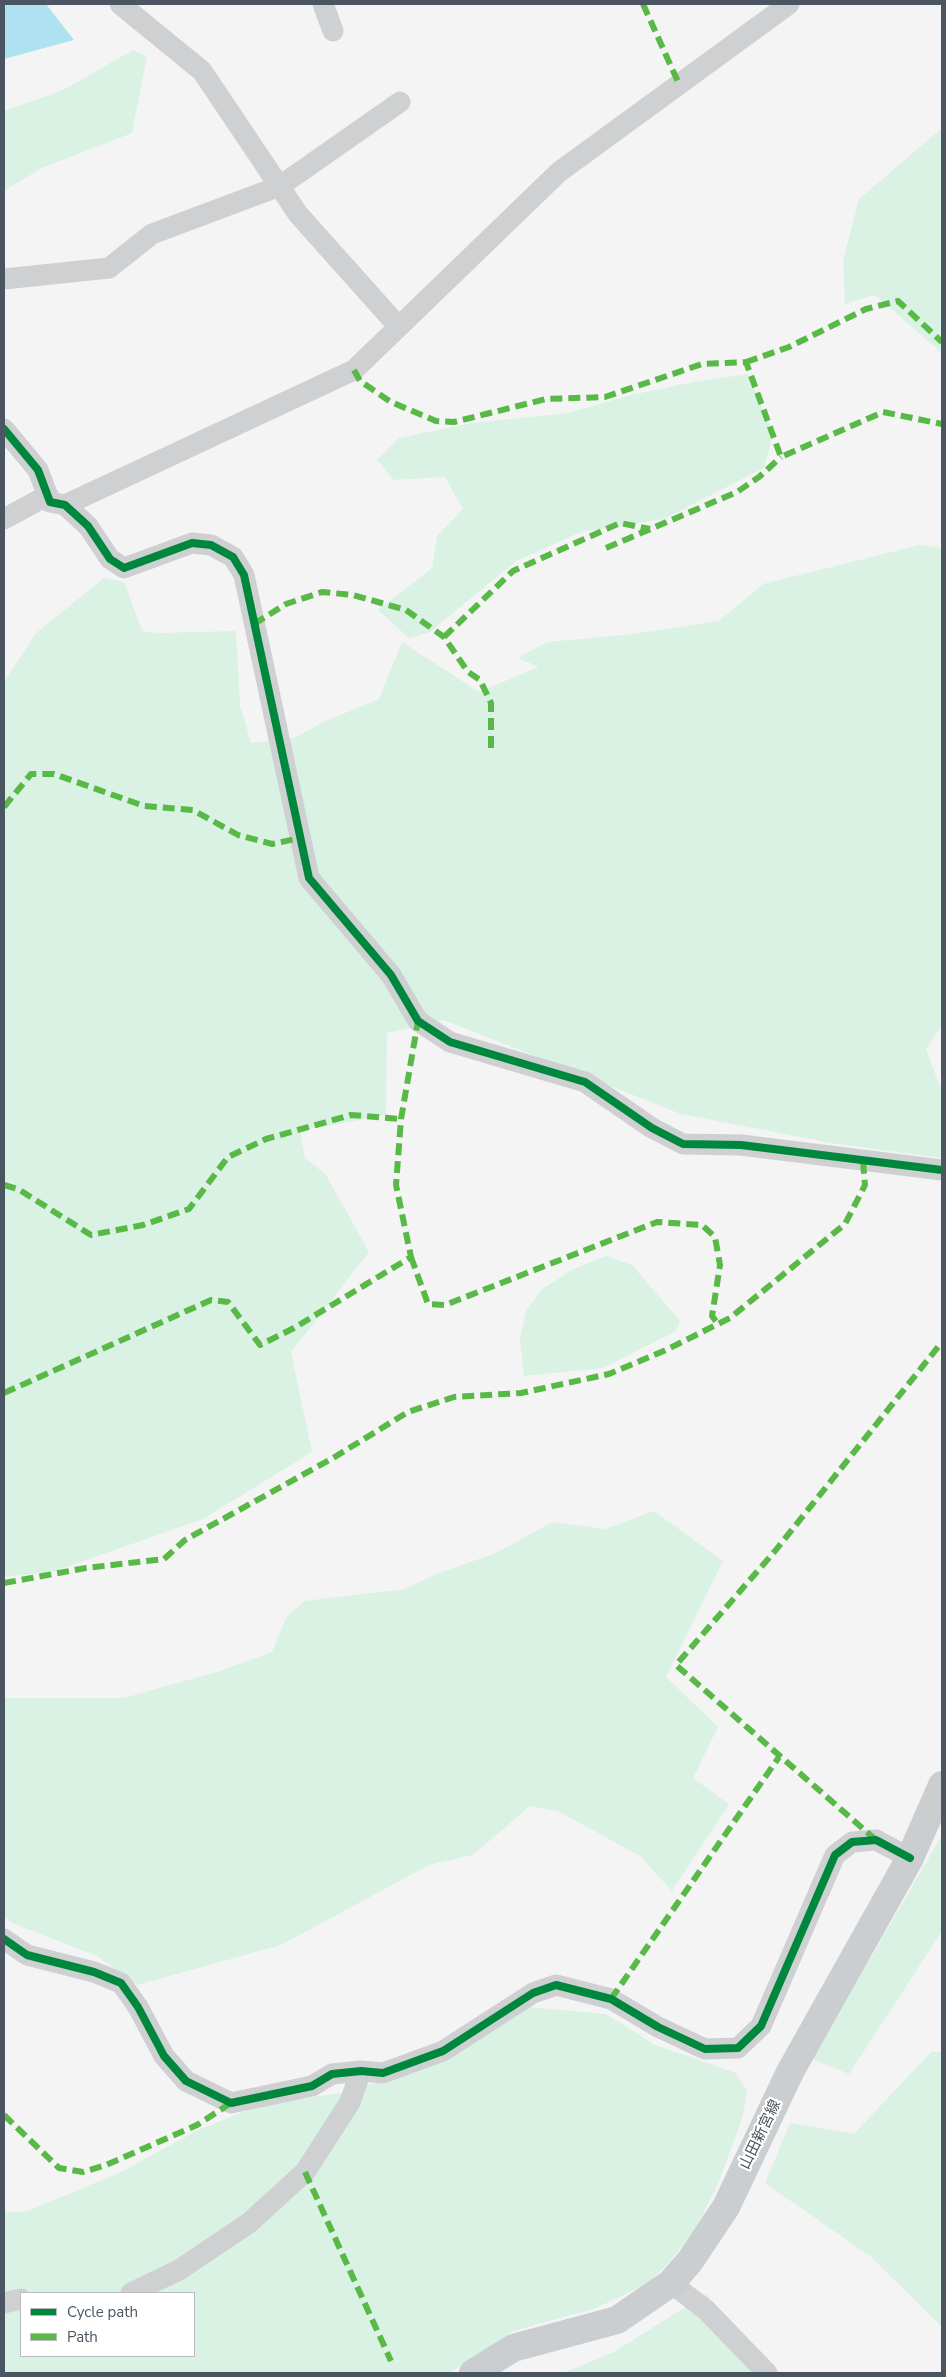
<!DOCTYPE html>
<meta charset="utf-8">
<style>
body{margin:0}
#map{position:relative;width:946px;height:2377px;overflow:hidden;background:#f4f4f4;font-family:"Nunito Sans",sans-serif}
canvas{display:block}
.frame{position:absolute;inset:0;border:5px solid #4a5661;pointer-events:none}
.legend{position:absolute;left:20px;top:2292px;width:175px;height:65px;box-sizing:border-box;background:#fff;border:1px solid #b7bbc0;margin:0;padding:6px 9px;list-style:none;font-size:15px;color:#4a5661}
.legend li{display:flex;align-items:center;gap:10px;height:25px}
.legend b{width:25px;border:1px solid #b7bbc0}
</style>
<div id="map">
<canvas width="946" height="2377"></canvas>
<div class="frame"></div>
<ul class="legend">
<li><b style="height:6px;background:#00873e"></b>Cycle path</li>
<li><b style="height:6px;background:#58b947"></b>Path</li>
</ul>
</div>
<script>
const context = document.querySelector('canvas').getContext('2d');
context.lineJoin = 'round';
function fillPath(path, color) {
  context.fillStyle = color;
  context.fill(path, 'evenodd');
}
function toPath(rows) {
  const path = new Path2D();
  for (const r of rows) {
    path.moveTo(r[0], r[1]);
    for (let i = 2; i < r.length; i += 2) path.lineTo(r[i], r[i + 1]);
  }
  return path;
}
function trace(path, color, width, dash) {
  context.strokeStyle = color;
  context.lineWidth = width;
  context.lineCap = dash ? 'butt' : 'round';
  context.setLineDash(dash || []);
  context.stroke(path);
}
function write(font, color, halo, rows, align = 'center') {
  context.font = font + ' "Nunito Sans","Noto Sans JP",sans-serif';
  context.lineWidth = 4.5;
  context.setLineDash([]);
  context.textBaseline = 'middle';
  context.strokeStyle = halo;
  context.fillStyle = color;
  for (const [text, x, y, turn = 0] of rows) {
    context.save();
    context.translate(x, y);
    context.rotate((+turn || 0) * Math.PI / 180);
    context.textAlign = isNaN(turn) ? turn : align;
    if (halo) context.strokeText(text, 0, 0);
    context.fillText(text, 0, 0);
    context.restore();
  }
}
const green = toPath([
 [133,50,147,57,132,133,42,168,4,191,4,111,63,90],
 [942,128,942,353,875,295,845,304,843,261,859,199],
 [748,374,773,434,764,468,664,519,581,532,516,561,430,632,409,638,378,610,432,568,437,536,463,509,445,477,394,480,377,460,399,438,472,423,568,413,631,395,694,382],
 [920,545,942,548,942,1025,926,1049,942,1092,942,1158,837,1144,681,1114,444,1020,387,1033,386,1115,300,1131,305,1158,326,1175,369,1252,291,1352,312,1452,203,1519,52,1572,4,1577,4,682,36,633,104,578,124,582,142,631,160,633,236,631,240,706,251,743,295,738,321,723,379,699,402,642,479,692,539,667,518,658,547,642,633,634,719,621,763,584],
 [606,1256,632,1265,680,1321,676,1331,603,1368,524,1376,520,1339,526,1311,541,1290,573,1269],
 [654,1511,723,1561,666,1677,718,1727,693,1778,729,1804,672,1891,640,1856,558,1811,530,1806,473,1855,429,1865,281,1945,137,1985,97,1956,12,1923,4,1916,4,1698,124,1698,220,1671,272,1652,286,1618,304,1601,405,1589,434,1575,496,1553,553,1522,605,1529],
 [942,1835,942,1931,849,2074,812,2059],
 [529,2007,606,2014,655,2045,736,2073,747,2091,743,2116,718,2184,695,2230,666,2266,647,2284,596,2308,513,2331,449,2373,4,2373,4,2213,28,2211,121,2172,198,2130,263,2104,341,2093,412,2073,453,2057],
 [21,2293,194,2293,194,2356,21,2356],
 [931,2052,942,2052,942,2327,871,2257,765,2183,790,2123,854,2134],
 [706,2294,780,2373,563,2373,614,2352]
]);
const water = toPath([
 [4,4,46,4,74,40,4,59]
]);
const minor = toPath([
 [120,4,202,71,298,214,398,326],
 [323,4,333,31],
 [4,279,109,268,152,234,280,186,400,102],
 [4,429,38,470,50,502,65,505,88,526,110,559,124,568,192,543,211,545,233,557,244,575,309,878,391,975,418,1021,450,1042,585,1082,652,1128,683,1144,741,1145,942,1170],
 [65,505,354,370,559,172,789,4],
 [4,519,48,495],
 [4,1939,27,1955,94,1972,121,1983,138,2007,164,2056,186,2081,231,2103,312,2086,332,2074,361,2071,383,2073,443,2051,533,1993,556,1985,611,1999,658,2027,705,2049,738,2048,761,2026,835,1855,852,1842,876,1840,910,1858],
 [671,2283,706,2310,767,2373],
 [131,2293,179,2270,249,2223,305,2172,350,2102,361,2071],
 [4,2303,21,2299]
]);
const major = toPath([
 [473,2373,513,2348,617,2320,671,2283,690,2261,726,2207,790,2072,910,1858,942,1785]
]);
const quiet = toPath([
 [643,4,679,84],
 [746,362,789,347,866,309,898,301,942,342],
 [354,370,360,381,391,402,436,421,454,422,546,399,605,397,702,364,746,362,781,457,883,412,942,424],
 [606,548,737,492,759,477,781,457],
 [254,624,286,604,322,592,353,595,406,610,444,637,468,672,480,680,491,703,491,750],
 [444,637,513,571,620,523,650,529],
 [4,807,31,774,54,774,144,806,193,810,238,835,272,844,300,838],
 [4,1185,18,1189,91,1235,143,1225,189,1209,228,1157,266,1139,351,1115,401,1119],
 [411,1257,428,1304,445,1305,657,1222,702,1225,715,1237,720,1265,712,1316,718,1324],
 [4,1393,211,1300,228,1302,260,1345,294,1328,411,1257,396,1185,401,1119,418,1021],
 [4,1583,86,1568,164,1559,185,1540,333,1458,408,1412,454,1397,521,1393,609,1374,666,1350,730,1318,845,1224,865,1185,863,1161],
 [876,1840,676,1665,775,1551,942,1342],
 [611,1999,779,1757],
 [4,2115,59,2168,83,2172,106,2165,197,2125,231,2103],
 [305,2172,391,2361]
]);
const cycleway = toPath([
 [4,429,38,470,50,502,65,505,88,526,110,559,124,568,192,543,211,545,233,557,244,575,309,878,391,975,418,1021,450,1042,585,1082,652,1128,683,1144,741,1145,942,1170],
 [4,1939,27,1955,94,1972,121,1983,138,2007,164,2056,186,2081,231,2103,312,2086,332,2074,361,2071,383,2073,443,2051,533,1993,556,1985,611,1999,658,2027,705,2049,738,2048,761,2026,835,1855,852,1842,876,1840,910,1858]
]);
const streetNames = [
 ["山田新宮線",761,2135,-64]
];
fillPath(green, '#d9f2e3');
fillPath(water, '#aee2f0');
trace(minor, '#ced0d2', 21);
trace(major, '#caced1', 28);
trace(quiet, '#58b947', 6, [12, 6]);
trace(cycleway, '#00873e', 8);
write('15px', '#4a5661', '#fff', streetNames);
</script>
